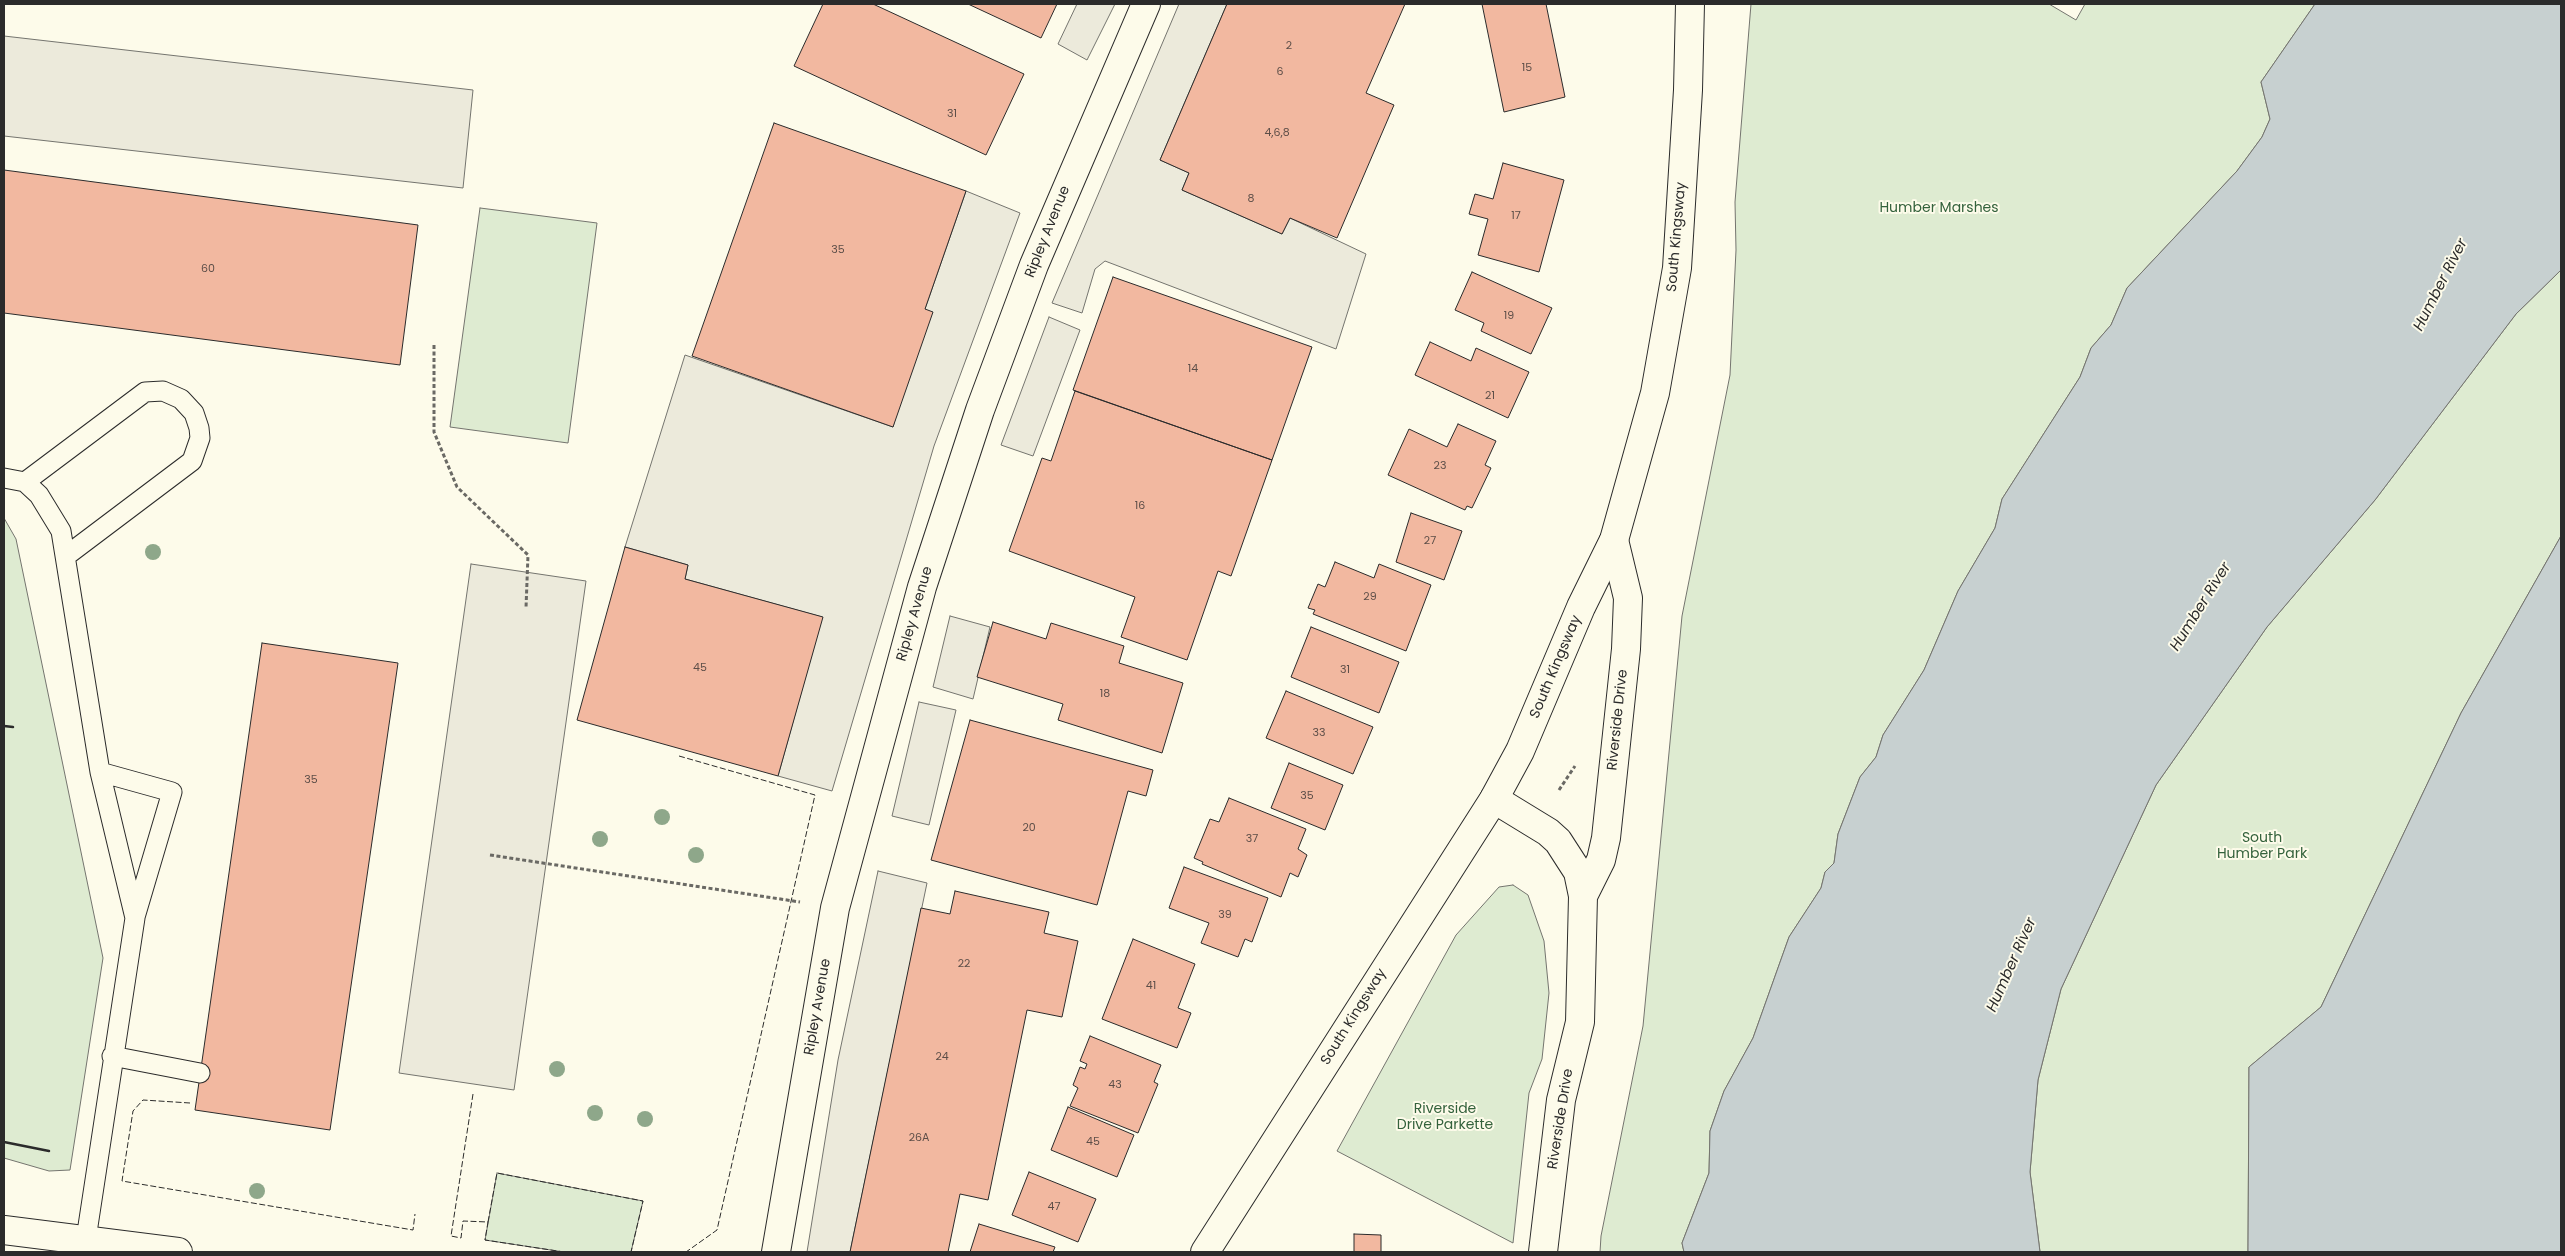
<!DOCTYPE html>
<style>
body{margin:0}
#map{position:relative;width:2565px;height:1256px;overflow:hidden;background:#fdfbea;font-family:Poppins,sans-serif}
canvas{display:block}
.frame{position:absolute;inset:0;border:5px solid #2b2b2b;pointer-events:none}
</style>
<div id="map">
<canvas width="2565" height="1256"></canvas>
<div class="frame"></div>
</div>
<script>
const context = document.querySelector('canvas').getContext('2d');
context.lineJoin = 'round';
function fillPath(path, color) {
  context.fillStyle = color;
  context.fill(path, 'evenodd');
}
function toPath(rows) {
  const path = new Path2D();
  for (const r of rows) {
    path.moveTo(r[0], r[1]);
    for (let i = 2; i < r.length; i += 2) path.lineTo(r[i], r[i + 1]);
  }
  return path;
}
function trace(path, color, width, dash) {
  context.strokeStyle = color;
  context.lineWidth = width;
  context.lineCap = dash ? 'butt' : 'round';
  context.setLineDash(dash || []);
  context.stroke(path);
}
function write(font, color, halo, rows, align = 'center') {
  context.font = font + ' Poppins,sans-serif';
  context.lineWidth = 4;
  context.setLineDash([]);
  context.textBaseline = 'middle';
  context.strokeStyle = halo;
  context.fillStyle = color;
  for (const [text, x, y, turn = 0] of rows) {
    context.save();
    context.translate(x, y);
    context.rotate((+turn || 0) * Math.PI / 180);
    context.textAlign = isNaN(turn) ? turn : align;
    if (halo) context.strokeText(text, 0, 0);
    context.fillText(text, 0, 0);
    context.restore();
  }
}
const green = toPath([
 [1751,4,2049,4,2076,20,2085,4,2315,4,2261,82,2270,119,2262,137,2237,171,2127,288,2111,325,2091,348,2080,377,2002,499,1995,528,1958,591,1924,670,1883,735,1876,757,1860,777,1838,834,1834,863,1825,872,1821,888,1789,937,1753,1038,1724,1091,1710,1131,1709,1173,1682,1243,1684,1252,1600,1252,1601,1236,1643,1026,1682,616,1730,375,1736,250,1735,202,1751,4],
 [480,208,597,223,568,443,450,427,480,208],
 [2561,270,2561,536,2461,713,2321,1007,2249,1067,2248,1252,2040,1252,2030,1172,2038,1080,2061,989,2156,785,2267,627,2375,500,2516,314,2561,270],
 [4,518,16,539,103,958,70,1170,49,1171,4,1158,4,518],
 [1513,885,1528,895,1544,941,1549,993,1542,1059,1529,1093,1513,1243,1337,1151,1456,935,1499,887,1513,885],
 [497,1173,643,1201,631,1252,564,1252,485,1240,497,1173]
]);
const parking = toPath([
 [1077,4,1115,4,1087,60,1058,44,1077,4],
 [1179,4,1227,4,1160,160,1189,173,1182,190,1282,234,1290,218,1366,254,1336,349,1105,261,1095,269,1082,313,1052,303,1179,4],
 [4,36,473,90,463,188,4,136,4,36],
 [966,191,1020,213,934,446,832,791,778,776,822,617,685,579,688,565,625,547,685,355,893,427,925,309,966,191],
 [1049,317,1080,330,1033,456,1001,445,1049,317],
 [471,564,586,581,514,1090,399,1073,471,564],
 [950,616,990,627,973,699,933,687,950,616],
 [919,702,956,710,929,825,892,816,919,702],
 [878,871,927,883,850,1252,807,1252,838,1060,878,871]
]);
const water = toPath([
 [2315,4,2561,4,2561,270,2516,314,2375,500,2267,627,2156,785,2061,989,2038,1080,2030,1172,2040,1252,1684,1252,1682,1243,1709,1173,1710,1131,1724,1091,1753,1038,1789,937,1821,888,1825,872,1834,863,1838,834,1860,777,1876,757,1883,735,1924,670,1958,591,1995,528,2002,499,2080,377,2091,348,2111,325,2127,288,2237,171,2262,137,2270,119,2261,82,2315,4],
 [2561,536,2561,1252,2248,1252,2249,1067,2321,1007,2461,713,2561,536]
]);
const building = toPath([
 [823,4,873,4,1024,74,986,155,794,66,823,4],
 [968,4,1057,4,1041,38,968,4],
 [1227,4,1405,4,1366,93,1394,105,1337,238,1290,218,1282,234,1182,190,1189,173,1160,160,1227,4],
 [1482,4,1546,4,1565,97,1504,112,1482,4],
 [774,123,966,191,925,309,933,312,893,427,692,356,774,123],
 [1503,163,1564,180,1539,272,1478,255,1488,219,1469,214,1475,194,1493,199,1503,163],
 [4,170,418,225,400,365,4,313,4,170],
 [1472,272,1552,308,1531,354,1481,331,1484,323,1455,310,1472,272],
 [1113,277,1312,347,1272,460,1073,390,1113,277],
 [1430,342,1471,361,1476,348,1529,372,1508,418,1415,375,1430,342],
 [1075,391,1272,460,1231,576,1218,571,1187,660,1121,637,1135,597,1009,551,1042,458,1051,461,1075,391],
 [1458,424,1496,441,1485,465,1491,468,1472,508,1467,506,1465,510,1388,475,1409,429,1447,447,1458,424],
 [1411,513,1462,531,1444,580,1396,562,1411,513],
 [625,547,688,565,685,579,823,617,778,776,577,720,625,547],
 [1335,562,1374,578,1379,564,1431,585,1406,651,1313,614,1315,610,1308,608,1318,584,1325,587,1335,562],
 [993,622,1046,639,1051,623,1124,646,1119,663,1183,683,1162,753,1058,720,1063,704,977,677,993,622],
 [1311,627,1399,662,1379,713,1291,677,1311,627],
 [262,643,398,663,330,1130,195,1110,262,643],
 [1286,691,1373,727,1353,774,1266,738,1286,691],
 [970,720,1153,770,1146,796,1128,791,1097,905,931,860,970,720],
 [1289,763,1343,785,1325,830,1271,808,1289,763],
 [1229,798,1306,829,1298,849,1307,855,1298,877,1290,873,1281,897,1202,864,1203,862,1194,858,1210,819,1219,822,1229,798],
 [1184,867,1268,898,1252,942,1245,939,1238,957,1201,943,1209,923,1169,908,1184,867],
 [955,891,1049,912,1044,933,1078,941,1062,1017,1027,1010,988,1200,960,1194,948,1252,850,1252,921,908,950,914,955,891],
 [1133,939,1195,964,1178,1008,1191,1013,1177,1048,1102,1019,1133,939],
 [1090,1036,1161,1065,1154,1082,1158,1084,1138,1133,1070,1106,1078,1088,1073,1085,1080,1067,1085,1069,1087,1064,1080,1061,1090,1036],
 [1068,1107,1134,1135,1117,1177,1051,1150,1068,1107],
 [1029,1172,1096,1199,1078,1242,1012,1215,1029,1172],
 [979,1224,1055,1247,1053,1252,970,1252,979,1224],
 [1354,1234,1381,1235,1381,1252,1354,1252,1354,1234]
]);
const path = toPath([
 [434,345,434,432,457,487,528,555,526,608],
 [1559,790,1575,766],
 [490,855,800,902]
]);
const service = toPath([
 [4,478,25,482,39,495,61,531,100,772,135,918,86,1239],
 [25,482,145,392,163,391,181,399,194,413,199,428,200,438,192,461,66,556],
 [100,772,172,792,135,917],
 [112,1056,200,1073]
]);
const minor = toPath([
 [1494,799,1548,832,1558,841,1578,872,1583,896,1580,1022,1561,1100,1543,1252],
 [1583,896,1601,860,1606,838,1626,649,1628,598,1614,540],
 [4,1230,178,1252],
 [776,1252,835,908,922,587,980,410,1034,265,1146,4]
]);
const tertiary = toPath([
 [1205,1252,1494,799,1520,751,1581,607,1614,540,1655,393,1677,268,1688,90,1690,4]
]);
const fence = toPath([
 [679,756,815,795,717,1230,686,1252],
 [473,1094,451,1236,461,1238,463,1221,488,1222,485,1240,564,1252],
 [190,1103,143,1100,133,1111,122,1181,413,1230,415,1214],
 [488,1222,497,1173,643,1201,631,1252]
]);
const wall = toPath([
 [4,726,13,727],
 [4,1142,49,1151]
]);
const trees = [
 [153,552],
 [662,817],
 [600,839],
 [696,855],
 [557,1069],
 [595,1113],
 [645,1119],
 [257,1191]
];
const numberNames = [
 ["2",1289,46],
 ["15",1527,68],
 ["6",1280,72],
 ["31",952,114],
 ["4,6,8",1277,133],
 ["8",1251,199],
 ["17",1516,216],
 ["35",838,250],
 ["60",208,269],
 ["19",1509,316],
 ["14",1193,369],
 ["21",1490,396],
 ["23",1440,466],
 ["16",1140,506],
 ["27",1430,541],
 ["29",1370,597],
 ["45",700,668],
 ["31",1345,670],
 ["18",1105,694],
 ["33",1319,733],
 ["35",311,780],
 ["35",1307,796],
 ["20",1029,828],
 ["37",1252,839],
 ["39",1225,915],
 ["22",964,964],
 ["41",1151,986],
 ["24",942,1057],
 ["43",1115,1085],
 ["26A",919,1138],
 ["45",1093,1142],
 ["47",1054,1207]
];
const parkNames = [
 ["Humber Marshes",1939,208],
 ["South",2262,838],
 ["Humber Park",2262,854],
 ["Riverside",1445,1109],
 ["Drive Parkette",1445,1125]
];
const streetNames = [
 ["Ripley Avenue",1048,232,-68],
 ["South Kingsway",1677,237,-85],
 ["Ripley Avenue",915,614,-74],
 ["South Kingsway",1556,667,-67],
 ["Riverside Drive",1618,720,-84],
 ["Ripley Avenue",818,1007,-80],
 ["South Kingsway",1354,1017,-58],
 ["Riverside Drive",1561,1119,-81]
];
const waterNames = [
 ["Humber River",2441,285,-63],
 ["Humber River",2201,607,-58],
 ["Humber River",2012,965,-66]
];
fillPath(green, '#deebd1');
trace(green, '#74746e', 1);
fillPath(parking, '#eceadb');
trace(parking, '#74746e', 1);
fillPath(water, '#c7d0d0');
trace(water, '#74746e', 1);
fillPath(building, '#f2b8a0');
trace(building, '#2b2b2b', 1);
trace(service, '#2b2b2b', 21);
trace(minor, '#2b2b2b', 30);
trace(tertiary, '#2b2b2b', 30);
trace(path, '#6a6964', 3, [4, 2.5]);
trace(service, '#fdfbea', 19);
trace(minor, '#fdfbea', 28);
trace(tertiary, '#fdfbea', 28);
trace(fence, '#2b2b2b', 1, [6, 2.5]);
trace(wall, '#2b2b2b', 2.5);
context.fillStyle = '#8ea78a';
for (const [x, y] of trees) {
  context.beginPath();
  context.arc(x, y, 8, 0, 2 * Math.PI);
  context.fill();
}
write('11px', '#5d4e48', null, numberNames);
write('14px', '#34623c', '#fdfbea', parkNames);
write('14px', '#2b2b2b', '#fdfbea', streetNames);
write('italic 15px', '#2b2b2b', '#fdfbea', waterNames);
</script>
